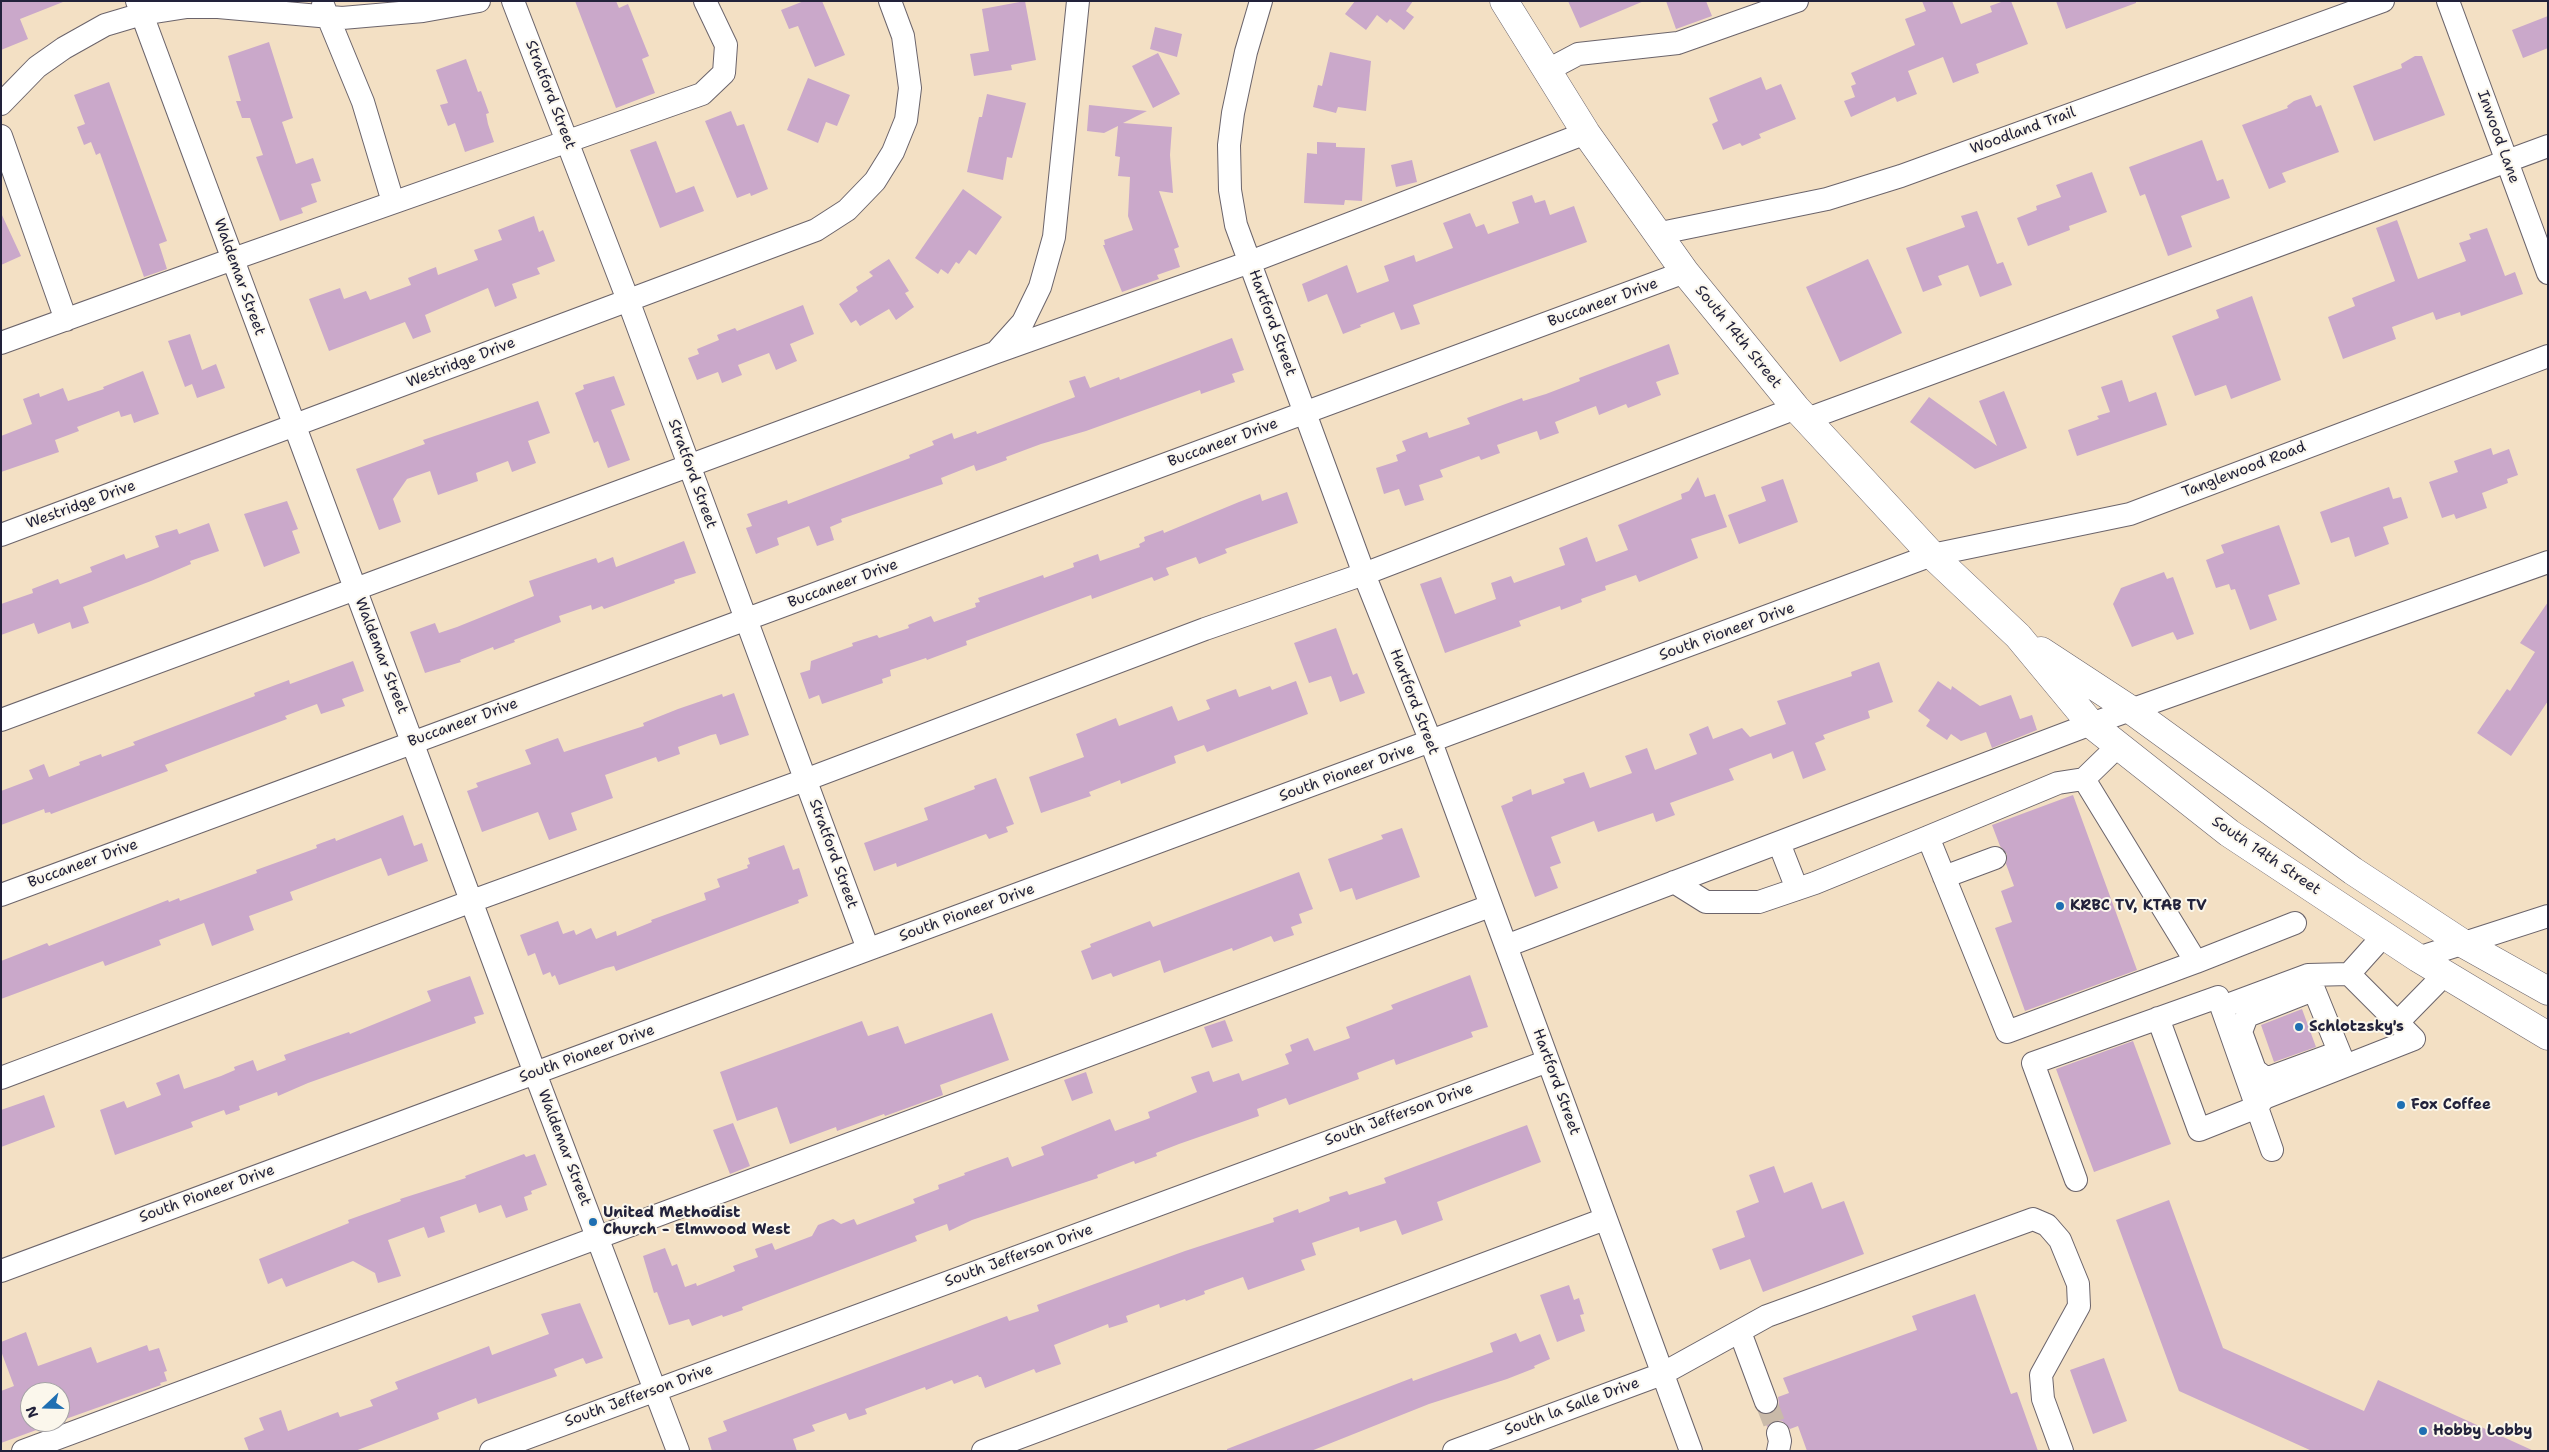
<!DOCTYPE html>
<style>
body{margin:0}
#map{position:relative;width:2549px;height:1452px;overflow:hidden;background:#f3e0c4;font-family:"Shantell Sans",sans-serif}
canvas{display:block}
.frame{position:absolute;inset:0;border:2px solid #22223b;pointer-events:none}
.north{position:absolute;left:20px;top:1382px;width:50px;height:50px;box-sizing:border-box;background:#fbf7ec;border:1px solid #a4a2a5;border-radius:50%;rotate:249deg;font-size:14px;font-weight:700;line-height:20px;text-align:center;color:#22223b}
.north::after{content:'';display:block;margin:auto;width:18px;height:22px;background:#1f6fb2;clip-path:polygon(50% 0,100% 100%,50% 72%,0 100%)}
</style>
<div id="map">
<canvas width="2549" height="1452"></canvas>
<div class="frame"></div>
<div class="north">N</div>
</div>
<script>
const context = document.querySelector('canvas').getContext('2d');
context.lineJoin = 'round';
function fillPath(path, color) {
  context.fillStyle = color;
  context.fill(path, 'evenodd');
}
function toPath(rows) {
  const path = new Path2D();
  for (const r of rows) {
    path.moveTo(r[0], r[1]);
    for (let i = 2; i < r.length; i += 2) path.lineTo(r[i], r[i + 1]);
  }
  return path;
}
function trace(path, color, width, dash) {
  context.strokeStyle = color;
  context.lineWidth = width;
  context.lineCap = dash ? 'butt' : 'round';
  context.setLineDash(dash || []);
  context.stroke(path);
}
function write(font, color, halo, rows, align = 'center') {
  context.font = font + ' "Shantell Sans",sans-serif';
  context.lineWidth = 4;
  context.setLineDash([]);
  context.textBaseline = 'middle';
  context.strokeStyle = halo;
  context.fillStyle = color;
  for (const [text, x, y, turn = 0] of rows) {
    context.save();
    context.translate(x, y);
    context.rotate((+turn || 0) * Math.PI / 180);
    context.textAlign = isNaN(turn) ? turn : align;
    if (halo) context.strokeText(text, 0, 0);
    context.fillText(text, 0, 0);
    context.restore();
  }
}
const building = toPath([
 [1,1,63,1,63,2,20,19,28,39,1,50],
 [575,1,616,1,619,8,628,4,649,56,642,59,655,93,616,108],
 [804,1,822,1,845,55,815,67,798,26,789,29,781,10],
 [1025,1,1036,60,1011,65,1012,70,974,76,970,54,989,51,982,9],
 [1355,1,1413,1,1406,11,1414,17,1404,30,1390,19,1387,23,1377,15,1366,30,1345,14],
 [1568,1,1644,1,1580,28],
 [1666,1,1706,1,1712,16,1676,29],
 [1922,1,1952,1,1961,24,1992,12,1990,6,2004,1,2011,1,2028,44,1976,64,1979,73,1953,83,1943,57,1908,71,1917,94,1897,102,1895,97,1851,117,1844,101,1855,97,1851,86,1856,84,1851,73,1915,45,1905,19,1926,11],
 [2056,1,2136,1,2136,3,2066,29],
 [2548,16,2548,48,2523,58,2512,30],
 [1155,27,1182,34,1177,57,1150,49],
 [269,42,293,118,282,122,296,164,313,158,321,181,311,184,317,202,301,208,303,213,280,221,256,157,263,155,250,118,242,118,236,101,241,101,228,56],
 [1330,52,1371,61,1366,111,1338,107,1336,113,1313,107,1318,85,1322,86],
 [1158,53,1180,94,1153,108,1132,66],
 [2415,56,2422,56,2445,115,2374,141,2353,86,2402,68,2401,64],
 [466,59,478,92,481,91,489,113,486,114,488,124,494,142,465,152,455,123,448,126,440,105,448,103,436,70],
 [1761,77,1766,90,1781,84,1796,119,1759,134,1761,138,1742,146,1740,143,1723,150,1712,124,1718,121,1709,98],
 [808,78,850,95,837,126,826,122,818,143,787,130],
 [109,82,167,241,159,244,167,269,144,277,100,153,96,155,91,142,84,145,77,127,85,124,74,95],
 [987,94,1026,103,1012,158,1007,157,1003,180,967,172,979,117,982,117],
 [2311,95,2316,107,2321,105,2339,152,2282,173,2286,182,2269,189,2242,125,2288,108,2287,106,2294,101],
 [1089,105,1147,111,1123,123,1172,127,1170,155,1173,193,1159,191,1179,247,1174,249,1180,267,1157,275,1159,279,1122,292,1103,245,1105,245,1104,240,1133,230,1128,216,1130,177,1118,176,1120,157,1115,156,1118,126,1104,133,1087,131],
 [731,111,737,126,744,124,768,189,751,196,750,193,737,198,705,121],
 [2202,140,2217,181,2223,179,2230,198,2181,216,2192,247,2168,256,2145,194,2140,196,2129,167],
 [656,141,676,193,694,186,704,211,660,228,630,150],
 [1317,142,1336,143,1336,147,1365,148,1362,201,1345,200,1344,205,1304,203,1307,153,1317,154],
 [1412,160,1417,182,1396,187,1391,165],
 [2092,172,2107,212,2069,226,2070,230,2028,246,2017,218,2037,210,2036,206,2061,197,2056,185],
 [963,189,1002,217,976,255,969,250,959,264,956,262,948,274,941,269,938,274,915,258],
 [1532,195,1535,203,1545,200,1550,215,1574,206,1587,242,1413,305,1420,324,1401,330,1394,312,1360,325,1361,327,1343,334,1327,294,1308,302,1302,284,1347,265,1357,293,1389,281,1384,266,1414,255,1416,262,1453,248,1443,223,1470,213,1476,227,1484,224,1488,234,1519,223,1512,202],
 [1977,211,1997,264,2003,262,2012,285,1980,297,1968,265,1938,276,1942,285,1923,292,1906,248,1965,227,1961,216],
 [1,213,21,256,1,265],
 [534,216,539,232,543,230,555,261,537,268,540,274,512,284,517,298,495,307,488,288,425,315,431,332,413,339,405,322,329,351,309,299,340,288,344,299,366,291,370,300,411,285,408,278,436,267,438,275,478,260,474,250,502,240,498,230],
 [2397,220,2418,279,2466,261,2459,243,2471,239,2469,234,2487,228,2505,276,2515,272,2523,294,2461,316,2460,312,2436,320,2433,312,2392,327,2396,339,2343,359,2328,317,2355,306,2352,298,2395,281,2376,228],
 [889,259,909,291,905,293,914,307,896,320,889,309,860,326,856,320,851,323,839,304,858,291,856,287,873,276,869,272],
 [1868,259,1902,333,1840,362,1806,287],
 [2252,296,2281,380,2231,399,2226,385,2195,396,2172,336,2219,318,2216,310],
 [803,305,814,334,790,344,797,361,776,370,769,353,738,365,742,375,722,383,718,372,697,380,688,358,699,354,697,349,719,340,717,335,735,328,737,331],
 [190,334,202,370,216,364,225,388,197,398,192,384,185,387,168,341],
 [1232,338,1244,370,1232,374,1235,382,1201,394,1200,390,1086,431,1041,444,1006,457,1007,460,985,468,976,471,974,465,941,478,943,484,841,519,842,522,830,527,834,540,817,546,809,526,777,538,779,545,756,554,746,528,752,526,747,514,787,500,788,504,910,458,909,455,934,445,932,441,952,433,954,439,976,431,977,434,1075,397,1069,381,1085,376,1090,388,1119,377,1120,380],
 [1669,344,1679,374,1656,382,1661,395,1628,408,1626,404,1599,415,1596,406,1555,422,1559,433,1540,440,1537,431,1497,445,1500,453,1481,460,1479,456,1440,470,1443,477,1419,485,1424,500,1405,506,1399,489,1384,494,1376,468,1398,461,1396,455,1406,451,1402,441,1427,432,1429,438,1470,424,1467,418,1522,398,1523,401,1546,394,1580,381,1579,378],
 [143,371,159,414,134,423,131,414,121,417,119,411,77,427,79,431,55,440,59,452,1,472,1,436,32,424,23,399,39,393,40,397,63,388,68,401,104,389,103,387],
 [614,376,625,405,611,410,630,460,608,468,598,441,594,443,575,393,584,389,583,385],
 [2122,380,2129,402,2156,392,2167,425,2077,456,2068,430,2099,419,2097,416,2110,412,2101,387],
 [2004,391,2027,448,1975,469,1910,422,1929,397,1997,446,1979,401],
 [538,401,550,433,528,441,536,463,512,472,508,461,476,473,478,481,438,495,430,471,407,479,393,499,401,522,379,530,356,469,425,444,423,440],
 [2491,448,2493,455,2509,449,2518,475,2507,479,2508,483,2482,493,2487,508,2456,519,2454,514,2442,518,2429,482,2458,472,2454,461],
 [1698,477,1705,497,1715,494,1727,527,1691,539,1698,558,1639,582,1636,575,1605,586,1606,590,1581,599,1582,602,1561,610,1560,606,1519,621,1521,626,1445,653,1420,584,1441,577,1455,614,1496,599,1491,583,1511,576,1514,583,1565,565,1559,548,1587,537,1596,562,1628,550,1618,525,1682,499,1681,494,1689,491],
 [1783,479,1798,522,1739,544,1728,515,1766,501,1761,487],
 [2389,487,2393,499,2401,497,2408,518,2383,527,2389,544,2355,557,2349,537,2331,543,2320,512],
 [1287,492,1298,523,1225,549,1227,553,1199,564,1196,557,1166,568,1169,575,1154,581,1152,577,1092,599,1091,595,966,641,967,645,927,660,926,658,890,670,891,676,882,679,883,683,822,704,819,695,809,699,800,673,810,670,811,661,853,646,852,643,877,635,879,638,909,628,908,625,931,616,934,622,976,607,975,603,980,602,978,598,1043,575,1044,578,1074,567,1073,563,1098,554,1100,561,1140,547,1139,544,1145,541,1144,537,1163,530,1164,533,1239,502,1260,494,1262,501],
 [287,501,298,529,292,531,300,553,264,567,244,514],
 [209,523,219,551,190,561,191,564,151,581,83,607,89,623,72,629,70,622,38,634,34,623,1,635,1,604,33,593,32,589,58,579,60,584,92,572,90,567,124,554,126,559,159,547,155,536,177,529,179,534],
 [2279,525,2300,584,2268,595,2277,620,2250,630,2235,589,2231,590,2229,584,2216,588,2206,560,2224,553,2221,545],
 [684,541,696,573,674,580,675,583,604,609,602,606,592,610,591,605,559,616,561,622,514,640,515,642,494,650,493,647,460,660,461,662,425,673,410,632,435,623,439,633,457,627,534,596,529,581,596,558,598,563,613,557,616,567],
 [2164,572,2167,579,2173,577,2194,634,2177,640,2173,632,2132,647,2113,604,2121,588],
 [2548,602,2548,701,2511,756,2477,733,2507,689,2510,691,2535,652,2520,643],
 [1336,628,1353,675,1357,673,1365,693,1340,702,1331,676,1309,683,1294,643],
 [353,661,364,691,342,699,345,706,321,714,317,704,285,716,287,719,165,765,168,771,51,814,50,812,45,813,44,809,1,825,1,791,33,779,29,770,44,764,49,777,80,765,79,762,101,754,102,757,135,745,133,742,255,696,254,693,289,680,290,684],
 [1879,662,1893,702,1868,711,1870,718,1823,735,1825,739,1815,743,1826,770,1803,779,1793,751,1773,759,1771,753,1729,769,1734,780,1670,803,1675,815,1656,822,1653,813,1598,832,1594,821,1551,837,1561,863,1550,867,1558,888,1535,897,1501,806,1513,801,1512,797,1531,789,1532,795,1565,783,1563,779,1584,772,1590,788,1632,773,1625,756,1647,748,1655,770,1697,754,1689,734,1708,726,1713,739,1742,728,1750,737,1786,724,1777,701,1852,676,1851,672],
 [1296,681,1308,714,1207,752,1204,745,1174,756,1176,763,1121,784,1120,780,1089,792,1091,796,1041,813,1029,777,1084,757,1076,734,1116,718,1119,726,1172,706,1178,721,1210,709,1206,700,1236,689,1239,697,1270,686,1272,690],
 [1938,681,1951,690,1952,686,1980,706,2011,695,2020,719,2032,715,2037,730,1992,748,1986,732,1961,741,1951,734,1947,740,1926,726,1930,720,1918,711],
 [734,693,749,735,720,745,716,734,711,735,678,747,680,754,658,762,656,757,605,775,613,798,571,813,577,830,549,840,538,812,482,832,467,791,478,787,476,783,531,764,525,750,558,738,564,752,644,726,643,723,678,709,722,694,723,697],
 [996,778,1014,824,1006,827,1008,832,989,839,986,834,897,867,896,863,874,871,864,843,928,820,924,808,975,789,974,786],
 [2073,795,2137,970,2025,1011,1995,928,2012,922,2001,891,2014,886,2006,864,2007,854,2000,846,1992,825],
 [403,815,414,846,422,843,428,861,388,876,381,858,290,892,293,900,249,916,254,930,212,946,204,923,159,940,161,945,105,966,103,961,1,999,1,961,47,943,49,946,168,900,169,902,179,898,180,901,257,873,256,870,317,848,316,845,335,838,336,841],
 [1402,828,1420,877,1356,900,1352,888,1340,892,1328,859,1383,839,1381,835],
 [784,845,793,870,799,868,808,896,798,900,799,903,616,971,614,966,606,968,559,985,555,975,552,977,550,972,543,975,535,953,528,956,520,935,558,921,563,934,574,930,576,935,591,928,596,939,616,931,617,936,652,922,651,920,706,900,704,893,720,887,717,879,748,868,747,865,750,864,748,858],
 [1299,872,1313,909,1299,914,1302,923,1291,927,1294,935,1274,942,1271,936,1233,951,1232,948,1164,973,1160,960,1113,977,1111,973,1092,980,1081,951,1091,947,1090,944,1150,921,1153,927],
 [1470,975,1488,1027,1471,1032,1473,1037,1396,1065,1394,1059,1357,1073,1359,1079,1289,1105,1286,1098,1257,1109,1259,1116,1179,1144,1156,1153,1157,1156,1135,1164,1134,1161,1097,1175,1098,1178,972,1220,949,1231,947,1224,915,1236,917,1241,742,1307,743,1310,723,1317,722,1315,692,1326,689,1319,669,1325,657,1292,654,1293,643,1256,665,1248,672,1266,677,1264,685,1287,696,1283,697,1286,735,1271,733,1266,758,1257,755,1249,772,1243,775,1250,812,1236,818,1225,833,1219,841,1224,854,1219,857,1225,915,1203,913,1199,939,1189,938,1185,965,1175,964,1173,1008,1157,1012,1167,1044,1155,1041,1147,1110,1119,1115,1131,1150,1118,1148,1112,1197,1092,1191,1077,1209,1071,1213,1082,1239,1073,1242,1081,1289,1064,1285,1054,1292,1051,1290,1045,1308,1038,1314,1051,1350,1038,1346,1027,1393,1009,1391,1005],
 [470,976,484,1014,474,1017,476,1023,308,1083,278,1096,277,1092,239,1106,240,1110,226,1115,224,1110,191,1122,193,1127,115,1155,100,1110,124,1101,127,1108,161,1095,156,1083,179,1074,184,1089,221,1076,235,1070,234,1067,253,1060,257,1071,286,1060,284,1055,349,1032,350,1034,431,1001,427,991],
 [2302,1009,2316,1047,2274,1062,2261,1025],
 [992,1013,1009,1060,940,1085,943,1095,885,1116,884,1114,837,1131,836,1127,790,1144,777,1107,737,1121,720,1072,862,1021,868,1036,898,1026,905,1044],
 [1225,1020,1233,1041,1212,1048,1204,1027],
 [2133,1041,2171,1144,2094,1172,2056,1069],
 [1086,1072,1093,1093,1072,1101,1064,1080],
 [44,1095,55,1127,1,1147,1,1110],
 [733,1123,750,1166,730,1174,713,1130],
 [1527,1125,1541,1162,1437,1202,1443,1220,1402,1235,1396,1220,1360,1232,1359,1227,1312,1243,1316,1255,1301,1260,1305,1270,1248,1290,1243,1277,1204,1291,1205,1294,1186,1301,1185,1299,1160,1308,1159,1304,1126,1316,1128,1322,1109,1328,1108,1324,1054,1345,1061,1364,1036,1373,1034,1369,985,1388,981,1377,979,1377,978,1375,954,1384,952,1380,926,1390,925,1387,865,1409,867,1414,849,1420,846,1413,812,1425,815,1431,793,1439,797,1451,712,1451,708,1438,727,1431,723,1421,1007,1316,1009,1321,1039,1311,1037,1305,1185,1251,1274,1222,1273,1218,1298,1209,1299,1213,1330,1201,1329,1197,1347,1191,1349,1195,1386,1183,1384,1178],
 [524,1154,526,1157,535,1154,547,1185,531,1191,532,1194,524,1197,528,1210,506,1218,501,1205,479,1213,476,1204,440,1217,445,1232,428,1238,424,1227,388,1240,401,1276,378,1283,375,1273,353,1261,286,1287,282,1278,268,1284,259,1259,349,1223,348,1220,401,1201,400,1199,466,1178,465,1176],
 [1774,1166,1784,1193,1812,1182,1822,1209,1844,1201,1864,1254,1763,1292,1750,1259,1720,1270,1712,1249,1745,1237,1736,1211,1759,1202,1749,1175],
 [2169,1200,2223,1348,2364,1411,2378,1380,2534,1451,2312,1451,2179,1391,2116,1220],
 [1569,1285,1574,1300,1579,1298,1584,1314,1580,1315,1585,1331,1557,1342,1540,1295],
 [1975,1294,2011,1394,2017,1392,2038,1451,1807,1451,1798,1426,1790,1429,1782,1421,1775,1420,1767,1427,1763,1414,1770,1414,1776,1411,1779,1405,1778,1397,1789,1393,1783,1378,1917,1330,1912,1316],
 [580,1303,603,1358,586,1364,583,1358,554,1369,557,1376,478,1404,476,1398,437,1413,439,1419,355,1451,249,1451,244,1438,264,1430,259,1418,281,1410,288,1431,338,1412,340,1417,373,1406,370,1400,398,1389,395,1382,489,1346,492,1355,549,1334,541,1314],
 [26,1332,38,1366,91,1347,97,1363,147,1345,149,1351,159,1348,167,1371,164,1372,167,1381,160,1383,161,1385,60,1421,60,1392,30,1392,30,1422,58,1422,1,1443,1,1391,14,1386,1,1351,1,1342],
 [1516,1333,1520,1342,1540,1334,1550,1359,1534,1366,1535,1368,1507,1379,1429,1404,1311,1451,1227,1451,1227,1449,1412,1378,1413,1381,1493,1352,1490,1343],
 [2104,1358,2127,1421,2093,1434,2070,1370]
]);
const minorTunnel = toPath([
 [1766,1402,1778,1433]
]);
const minor = toPath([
 [137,1,535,1073,678,1451],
 [513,1,628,300,868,949],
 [1261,1,1246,52,1233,113,1229,145,1230,190,1236,225,1364,574,1431,742,1506,946,1691,1451],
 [2448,1,2548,273],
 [323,5,363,102,393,202],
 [1546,71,1578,54,1678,43,1797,1],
 [1,104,37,67,64,48,105,25,142,14,187,7,218,7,342,18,423,11,479,1],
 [1,136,66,320],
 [1656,234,1827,199,1901,176,2383,1],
 [1,343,233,259,702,94,724,73,726,45,705,1],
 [997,351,1023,322,1040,287,1054,237,1078,1],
 [1807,419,2548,146],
 [1,535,816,230,847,210,875,181,893,152,906,120,910,88,903,36,890,1],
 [1,720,994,353,1250,262,1586,133],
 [2084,779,2058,783,1928,837,2007,1032,2196,962,2084,779,2118,746],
 [1779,843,1797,889],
 [1944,877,1995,858],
 [1674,882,1706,902,1759,902,1815,883,1928,837],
 [1,895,1685,272],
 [1506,946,2091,724,2548,562],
 [2418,958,2548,916],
 [2196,962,2295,923],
 [2349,974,2384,935],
 [2308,975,2345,1066],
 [2313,990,2247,1016,2241,1032,2255,1070,2264,1077,2271,1077,2339,1052],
 [2158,1018,2199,1130,2257,1107,2264,1098,2414,1039,2349,974,2308,975,2222,1007],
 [2398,1022,2445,974],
 [1,1078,472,901,805,780,1205,629,1364,574,1796,408],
 [2076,1180,2033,1063,2218,997,2272,1150],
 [1,1271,1932,555,2130,514,2548,356],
 [1740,1332,1766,1402],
 [1778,1433,1780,1441,1778,1451],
 [23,1451,1490,906],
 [491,1451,1548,1061],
 [983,1451,1605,1219],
 [1454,1451,1662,1374,1767,1316,2033,1219,2047,1225,2060,1240,2078,1284,2079,1306,2041,1375,2043,1399,2062,1451]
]);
const major = toPath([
 [1504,1,1586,133,1685,272,1796,408,1932,555,2018,636,2091,724,2229,833,2418,958,2548,1036],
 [2041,651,2131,710,2353,871,2464,944,2548,991]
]);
const markers = [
 [2060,906,5,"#1f6fb2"],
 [2299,1027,5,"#1f6fb2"],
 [2401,1105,5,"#1f6fb2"],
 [593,1222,5,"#1f6fb2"],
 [2423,1431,5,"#1f6fb2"]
];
const streetNames = [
 ["Stratford Street",550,95,69],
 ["Woodland Trail",2023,131,-20],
 ["Inwood Lane",2498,137,70],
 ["Waldemar Street",239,277,70],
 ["Buccaneer Drive",1603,303,-20],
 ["Hartford Street",1272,323,70],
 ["South 14th Street",1738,337,51],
 ["Westridge Drive",461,363,-21],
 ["Buccaneer Drive",1223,443,-20],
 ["Tanglewood Road",2244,470,-21],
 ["Stratford Street",692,474,70],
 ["Westridge Drive",81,505,-20],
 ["Buccaneer Drive",843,584,-20],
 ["South Pioneer Drive",1727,632,-20],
 ["Waldemar Street",381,656,69],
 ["Hartford Street",1414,702,69],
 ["Buccaneer Drive",463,723,-20],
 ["South Pioneer Drive",1347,773,-20],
 ["Stratford Street",833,854,70],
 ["South 14th Street",2266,856,34],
 ["Buccaneer Drive",83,864,-20],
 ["South Pioneer Drive",967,913,-20],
 ["South Pioneer Drive",587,1054,-20],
 ["Hartford Street",1556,1082,70],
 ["South Jefferson Drive",1399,1115,-20],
 ["Waldemar Street",564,1148,69],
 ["South Pioneer Drive",207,1194,-20],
 ["South Jefferson Drive",1019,1256,-20],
 ["South Jefferson Drive",639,1396,-20],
 ["South la Salle Drive",1572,1407,-20]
];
const poiNames = [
 ["KRBC TV, KTAB TV",2070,906],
 ["Schlotzsky's",2309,1027],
 ["Fox Coffee",2411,1105],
 ["United Methodist",603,1213],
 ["Church - Elmwood West",603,1230],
 ["Hobby Lobby",2433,1431]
];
fillPath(building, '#caa8ca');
trace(minorTunnel, '#c9baa9', 22, [22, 11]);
trace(minor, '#6b646b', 24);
trace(major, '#6b646b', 29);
trace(minor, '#fff', 22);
trace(major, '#fff', 28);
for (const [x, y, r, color] of markers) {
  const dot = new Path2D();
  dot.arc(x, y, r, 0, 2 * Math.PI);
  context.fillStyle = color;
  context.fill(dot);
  trace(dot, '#fbf7ec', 2);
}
write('15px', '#22223b', '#fbf7ec', streetNames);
write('bold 15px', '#22223b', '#fbf7ec', poiNames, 'left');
</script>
